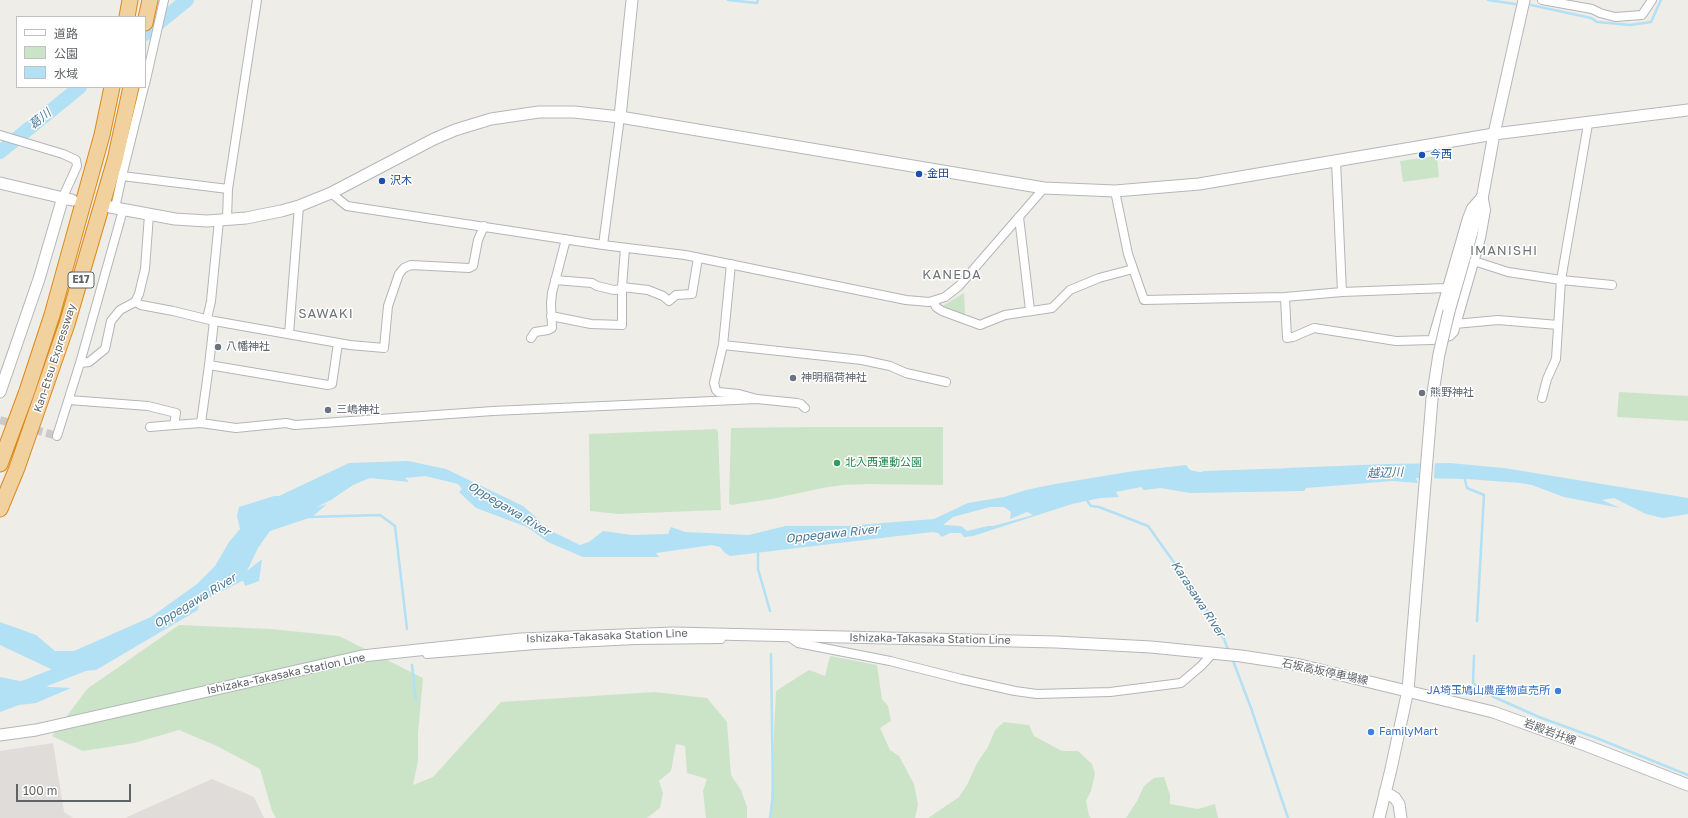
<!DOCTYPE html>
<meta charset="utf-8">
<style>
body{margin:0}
#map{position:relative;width:1688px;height:818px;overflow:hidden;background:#efede8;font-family:"Golos Text","Noto Sans JP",sans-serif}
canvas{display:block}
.legend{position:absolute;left:16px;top:16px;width:130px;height:72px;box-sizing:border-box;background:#fff;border:1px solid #bfc1c2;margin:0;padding:5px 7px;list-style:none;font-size:12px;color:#5f6366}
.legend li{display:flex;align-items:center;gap:8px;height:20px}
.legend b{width:20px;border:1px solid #bfc1c2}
.scale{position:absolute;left:16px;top:784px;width:115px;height:18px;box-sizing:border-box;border:2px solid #5f6366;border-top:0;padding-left:5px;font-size:12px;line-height:14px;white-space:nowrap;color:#5f6366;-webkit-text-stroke:3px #fff;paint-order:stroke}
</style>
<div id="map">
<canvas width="1688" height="818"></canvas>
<ul class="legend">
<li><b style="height:5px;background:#fff"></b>道路</li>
<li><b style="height:11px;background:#cbe4c8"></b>公園</li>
<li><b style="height:11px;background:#b2e0f5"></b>水域</li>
</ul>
<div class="scale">100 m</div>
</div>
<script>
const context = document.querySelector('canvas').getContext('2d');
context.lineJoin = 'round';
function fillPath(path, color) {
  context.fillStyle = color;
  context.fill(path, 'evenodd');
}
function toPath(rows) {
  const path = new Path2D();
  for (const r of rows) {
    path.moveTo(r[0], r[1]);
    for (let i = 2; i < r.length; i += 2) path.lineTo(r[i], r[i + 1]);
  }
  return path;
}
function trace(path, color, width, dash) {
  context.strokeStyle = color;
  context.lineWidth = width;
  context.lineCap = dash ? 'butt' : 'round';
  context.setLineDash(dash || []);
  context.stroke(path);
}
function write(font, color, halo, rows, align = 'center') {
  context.font = font + ' "Golos Text","Noto Sans JP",sans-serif';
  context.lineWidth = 3;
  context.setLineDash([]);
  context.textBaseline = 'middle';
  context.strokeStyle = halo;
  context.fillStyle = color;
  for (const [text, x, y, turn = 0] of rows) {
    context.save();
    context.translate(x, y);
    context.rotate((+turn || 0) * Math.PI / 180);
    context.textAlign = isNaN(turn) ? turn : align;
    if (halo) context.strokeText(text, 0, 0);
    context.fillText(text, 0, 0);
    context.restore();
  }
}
const industrial = toPath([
 [53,743,64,812,73,818,0,818,0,751],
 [212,779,254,797,264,818,125,818]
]);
const green = toPath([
 [1437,156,1439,177,1403,182,1400,161],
 [964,293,965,314,963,316,941,307],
 [1619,392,1688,396,1688,421,1617,417],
 [811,427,943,427,943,485,868,484,843,485,822,488,772,499,731,505,729,503,731,428],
 [716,429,718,432,721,510,618,514,590,511,589,434],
 [179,625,271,629,339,636,423,678,418,733,418,761,413,785,433,777,501,702,654,692,707,698,727,722,731,775,741,790,747,807,747,818,706,818,703,791,707,779,687,773,685,746,676,744,671,771,659,781,663,793,660,808,647,818,276,818,272,811,260,769,217,746,179,730,134,743,83,751,52,736,87,689],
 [830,656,877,665,882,699,888,706,891,721,880,728,890,750,899,756,914,784,918,805,915,818,770,818,776,691,809,670,825,676],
 [1004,722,1029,725,1034,736,1062,751,1078,751,1092,764,1095,774,1091,791,1086,801,1089,816,1091,818,928,818,959,797,968,783,977,763,988,747,995,730],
 [1164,777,1170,795,1170,804,1198,809,1215,804,1218,818,1126,818,1137,801,1144,786,1154,778]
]);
const water = toPath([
 [408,461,446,469,523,506,537,518,543,527,580,545,589,542,603,531,632,535,668,534,671,527,685,532,749,535,785,526,845,526,934,519,968,503,1004,497,1026,490,1055,484,1134,471,1186,465,1190,470,1250,483,1267,483,1286,468,1387,464,1449,463,1504,468,1688,498,1688,514,1663,518,1646,514,1614,498,1602,500,1620,508,1564,497,1532,485,1520,483,1467,479,1416,478,1418,483,1393,481,1306,488,1304,491,1190,493,1161,488,1144,490,1141,487,1116,492,1119,497,1100,498,1072,504,973,536,964,537,961,533,950,533,942,537,938,533,932,532,730,556,725,553,720,547,712,545,656,553,659,557,583,557,548,542,527,527,476,508,459,492,462,489,458,484,425,476,405,478,409,482,370,478,353,485,331,500,315,508,327,504,312,517,270,531,258,548,247,571,262,559,259,581,245,586,244,582,242,581,199,603,198,610,96,670,83,671,51,669,0,645,0,622,36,635,55,651,74,651,151,617,197,584,215,566,229,542,240,529,237,516,239,507,274,496,279,496,349,463],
 [990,507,1004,507,1011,512,1010,519,1027,512,1033,515,993,526,988,526,967,531,961,526,943,525,953,517],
 [0,677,50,687,71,688,36,703,19,705,0,712]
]);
const pier = toPath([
 [1420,461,1435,461,1434,480,1419,480]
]);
const stream = toPath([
 [728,0,757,3,758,0],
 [1488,0,1515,4],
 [1531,5,1591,18,1597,22,1630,25,1651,22,1661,0],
 [1464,476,1467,488,1484,495,1477,621],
 [1085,498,1091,506,1099,507,1148,526,1201,600,1224,639,1229,652],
 [308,517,380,515,395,526,407,629],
 [758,551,758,569,770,611],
 [1474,656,1473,683,1494,697,1539,717,1599,739,1688,775],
 [1232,658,1251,708,1288,818],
 [412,665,416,700],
 [770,818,773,797,771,654]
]);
const river = toPath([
 [145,34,187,0],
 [0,152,80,87],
 [1205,478,1294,475],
 [0,697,87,663]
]);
const streetTunnel = toPath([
 [0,420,57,436]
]);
const street = toPath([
 [1542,0,1592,9,1600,13,1615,17,1642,15,1652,0],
 [145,84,164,0],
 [0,135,63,154,76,160,77,166,63,197],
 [1336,161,1342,292],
 [122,176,144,87],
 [1115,191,1128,254,1144,300,1285,297,1342,292,1446,288],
 [331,193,347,206,603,245,685,255,906,300,929,302,945,297,959,286,1044,188],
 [115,208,122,176,228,189],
 [1019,217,1030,310],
 [227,220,228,189,257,0],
 [603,245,620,117],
 [1474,261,1508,272,1561,280,1612,285],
 [731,264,723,345,714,383,716,390,718,392,739,394,757,399,797,403,801,404,805,408],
 [555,280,592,283,597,286,614,290,622,289],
 [622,287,648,290,663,296,669,301,676,295,692,294,698,258],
 [1285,297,1287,338,1293,337,1314,328,1396,341,1432,340,1450,336,1454,332,1481,238,1486,210,1483,194,1471,208,1467,218,1432,340],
 [135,302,141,305,173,311,214,321,350,345,384,348,388,306,399,274,404,268,411,265,469,268,473,266,478,240,484,226],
 [934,302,936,307,942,311,980,325,1005,315,1052,308,1070,290,1099,278,1133,269],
 [551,316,591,324,622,325,622,287,625,248],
 [207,319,211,301,219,220],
 [214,321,209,365,328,385,332,384,338,343],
 [1455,324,1498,320,1558,325],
 [289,334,299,206],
 [531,338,535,332,548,330,552,328,551,303,552,293,566,239],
 [723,345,862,360,890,366,906,373,946,382],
 [80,363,123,210],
 [1542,398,1547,379,1556,359,1561,280,1588,124],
 [69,400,148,406,176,413,174,425,201,423,209,365],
 [201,423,236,428,286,423,295,425,493,411,757,399],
 [150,427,174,425],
 [57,436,80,363,89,362,105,349,111,321,120,310,135,302,139,294,145,269,149,215],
 [788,636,798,643,890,661,961,679,1015,691,1037,694,1110,692,1181,683,1201,666,1213,653],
 [427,654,535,645,635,640,721,639]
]);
const secondary = toPath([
 [620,117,632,0],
 [0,183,72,200],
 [110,207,175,219,207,221,246,218,281,211,299,206,331,193,434,139,455,130,491,119,539,112,574,112,620,117,1044,188,1115,191,1199,184,1494,134,1688,110],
 [1449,311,1483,194,1494,134,1524,0],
 [0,392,39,279,63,197],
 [0,735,36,730,362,656,521,639,673,633,1056,642,1151,647,1241,656,1300,665,1493,712,1585,745,1688,785],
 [1385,792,1395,798,1399,804,1401,818],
 [1379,818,1391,769,1408,690,1432,399]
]);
const highway = toPath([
 [127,17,130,0],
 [145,23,150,0],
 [0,464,27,391,52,315,102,135,112,87],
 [0,509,17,468,67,324,115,160,131,87]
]);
const secondaryBridge = toPath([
 [1432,399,1439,354,1449,311]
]);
const markers = [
 [1422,155,4,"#1a4fb4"],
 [919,174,4,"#1a4fb4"],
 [382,181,4,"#1a4fb4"],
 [218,347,4,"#6b7280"],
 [793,378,4,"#6b7280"],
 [1422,393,4,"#6b7280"],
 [328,410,4,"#6b7280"],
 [837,463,4,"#2e9e5b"],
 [1558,691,4,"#3f7fe0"],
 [1371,732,4,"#3f7fe0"]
];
const shields = [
 [81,280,26]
];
const shieldNames = [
 ["E17",81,280]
];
const transitNames = [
 ["今西",1430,155],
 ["金田",927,174],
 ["沢木",390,181]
];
const worshipNames = [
 ["八幡神社",226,347],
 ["神明稲荷神社",801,378],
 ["熊野神社",1430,393],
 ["三嶋神社",336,410]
];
const streetNames = [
 ["Kan-Etsu Expressway",55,358,-72],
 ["Ishizaka-Takasaka Station Line",607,636,-2],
 ["Ishizaka-Takasaka Station Line",930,639,1],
 ["石坂高坂停車場線",1325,672,12],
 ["Ishizaka-Takasaka Station Line",286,674,-12],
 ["岩殿岩井線",1550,732,20]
];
const leisureNames = [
 ["北入西運動公園",845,463]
];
const shopNames = [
 ["JA埼玉鳩山農産物直売所",1550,691],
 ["FamilyMart",1379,732,"left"]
];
const waterNames = [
 ["葛川",40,119,-39],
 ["越辺川",1385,473,-2],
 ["Oppegawa River",509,509,31],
 ["Oppegawa River",832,534,-6],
 ["Karasawa River",1198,599,57],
 ["Oppegawa River",195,601,-31]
];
const quarterNames = [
 ["IMANISHI",1504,251],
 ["KANEDA",952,275],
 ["SAWAKI",326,314]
];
fillPath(industrial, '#dfdcda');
fillPath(green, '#cbe4c8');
fillPath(water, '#b2e0f5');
fillPath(pier, '#efede8');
trace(stream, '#b2e0f5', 2.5);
trace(river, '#b2e0f5', 14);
trace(streetTunnel, '#cbcac8', 8, [8, 4]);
trace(street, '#b3b5b8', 10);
trace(secondary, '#b4b7ba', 13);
trace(highway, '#dc891c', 17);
trace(street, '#fff', 8);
trace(secondary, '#fff', 11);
trace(highway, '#f1d29e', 15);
trace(secondaryBridge, '#b4b7ba', 13, []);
trace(secondaryBridge, '#fff', 11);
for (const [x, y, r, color] of markers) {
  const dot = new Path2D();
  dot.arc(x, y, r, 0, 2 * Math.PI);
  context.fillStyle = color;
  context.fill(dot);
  trace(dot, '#fff', 1.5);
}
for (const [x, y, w] of shields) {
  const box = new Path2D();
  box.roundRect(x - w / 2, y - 8, w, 16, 3);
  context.fillStyle = '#fff';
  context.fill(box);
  trace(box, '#5f6366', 1);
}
write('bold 10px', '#5f6366', null, shieldNames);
write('11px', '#164399', '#fff', transitNames, 'left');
write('11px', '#5b616d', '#fff', worshipNames, 'left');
write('11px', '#5f6366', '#fff', streetNames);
write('11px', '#27864d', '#fff', leisureNames, 'left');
write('11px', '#366cbe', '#fff', shopNames, 'right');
write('italic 12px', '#497796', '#fff', waterNames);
context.letterSpacing = '1px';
write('13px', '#707578', '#fff', quarterNames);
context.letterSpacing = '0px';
</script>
